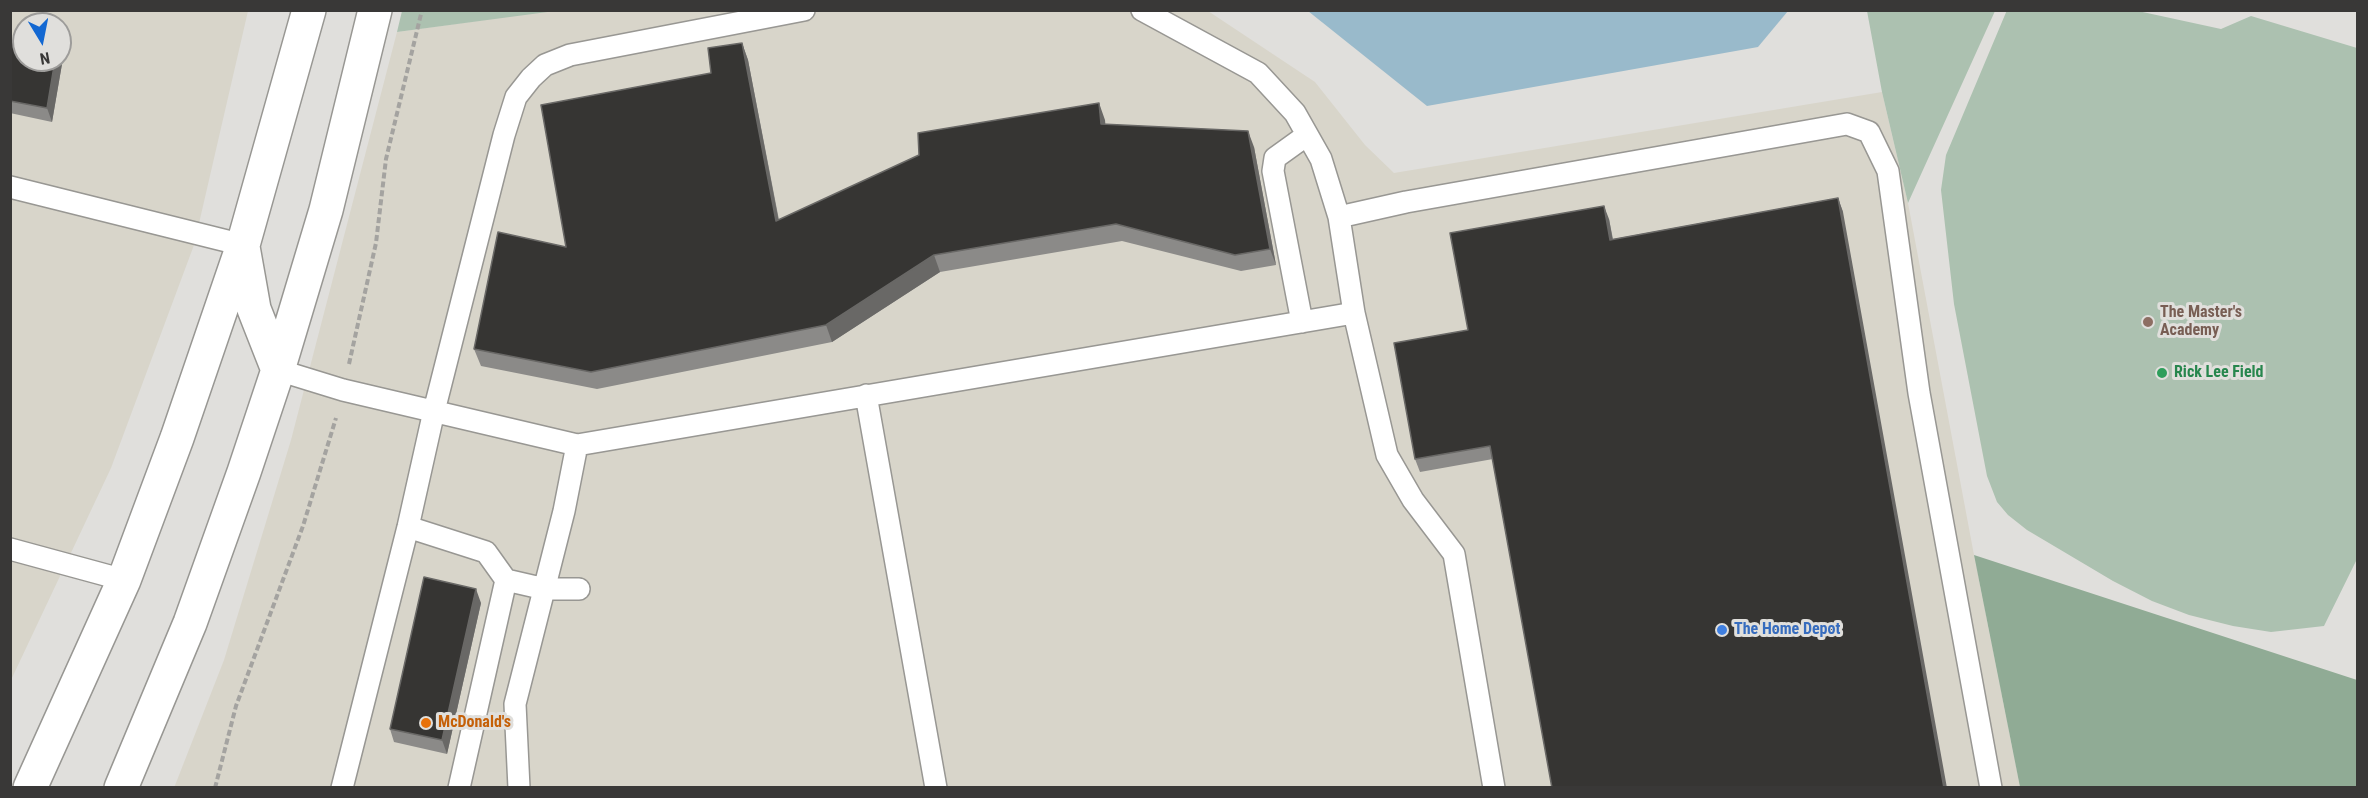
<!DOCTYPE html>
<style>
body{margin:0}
#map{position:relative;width:2368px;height:798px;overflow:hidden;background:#e0dfdc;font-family:"Roboto Condensed",sans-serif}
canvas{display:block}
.frame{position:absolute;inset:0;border:12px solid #393837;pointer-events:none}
.north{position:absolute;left:12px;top:12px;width:60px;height:60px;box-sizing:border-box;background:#e0dfdc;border:2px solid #9d9c9a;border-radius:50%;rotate:170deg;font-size:16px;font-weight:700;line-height:24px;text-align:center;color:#393837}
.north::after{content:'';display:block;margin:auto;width:21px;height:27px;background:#1368d2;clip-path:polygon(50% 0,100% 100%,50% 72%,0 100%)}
</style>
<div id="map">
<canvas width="2368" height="798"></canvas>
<div class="frame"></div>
<div class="north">N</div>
</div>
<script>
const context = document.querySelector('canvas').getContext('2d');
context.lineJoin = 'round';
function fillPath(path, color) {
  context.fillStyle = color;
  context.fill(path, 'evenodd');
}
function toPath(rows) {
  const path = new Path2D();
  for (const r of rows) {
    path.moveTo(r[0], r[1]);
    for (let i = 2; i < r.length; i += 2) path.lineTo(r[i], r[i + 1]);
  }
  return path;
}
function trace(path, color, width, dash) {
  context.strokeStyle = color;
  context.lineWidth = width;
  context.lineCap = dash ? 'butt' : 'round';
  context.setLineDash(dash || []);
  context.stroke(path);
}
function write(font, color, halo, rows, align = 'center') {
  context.font = font + ' "Roboto Condensed",sans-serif';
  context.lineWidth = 6;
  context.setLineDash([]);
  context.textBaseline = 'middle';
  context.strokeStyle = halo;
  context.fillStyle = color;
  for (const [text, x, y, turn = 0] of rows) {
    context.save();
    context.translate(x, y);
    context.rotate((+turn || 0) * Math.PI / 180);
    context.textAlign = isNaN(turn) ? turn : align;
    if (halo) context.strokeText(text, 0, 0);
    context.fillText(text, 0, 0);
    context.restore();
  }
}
const built = toPath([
 [555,10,1208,11,1315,82,1365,145,1394,173,1882,92,1908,203,1974,555,2020,787,174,788,224,660,291,440,397,32],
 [11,11,248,11,194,245,111,468,11,680],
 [24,24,60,24,60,60,24,60]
]);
const green = toPath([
 [2007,10,2138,11,2221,29,2251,16,2357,48,2357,559,2324,626,2271,632,2233,626,2189,615,2152,601,2113,581,2027,530,2008,515,1997,502,1987,476,1954,304,1941,190,1946,155],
 [402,11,402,10,555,11,397,32],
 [1867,11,1995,11,1908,203,1882,92]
]);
const forest = toPath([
 [1974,555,2357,680,2357,787,2020,787]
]);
const water = toPath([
 [1308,11,1788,11,1758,47,1427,106]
]);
const path = toPath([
 [349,364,376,243,386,159,422,10],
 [215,788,236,706,303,526,336,418]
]);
const lane = toPath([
 [1142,10,1258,73,1295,113,1321,159,1339,217,1354,313,1387,455,1413,500,1454,554,1494,788],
 [10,187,243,245],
 [1339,217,1406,202,1847,124,1869,132,1888,171,1919,393,1991,788],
 [1302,322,1273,171,1275,158,1307,135],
 [278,370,343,390,577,445,1354,313],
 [866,395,936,788],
 [408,527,486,552,506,580],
 [10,549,124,580],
 [342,788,408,527,434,411,504,135,516,97,531,78,545,65,570,55,804,10],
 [459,788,506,580,545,589,579,589],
 [519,788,515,704,564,511,577,445]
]);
const primary = toPath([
 [243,247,254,309,278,370],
 [30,788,124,580,177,438,243,245,309,10],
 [121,788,190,623,244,472,278,370,326,210,375,10]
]);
const wall = toPath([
 [10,42,60,59,62,64,52,122,10,113],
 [742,43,748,60,779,220,1105,120,1105,124,1254,147,1276,265,1241,271,1122,241,940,272,832,342,597,389,481,366,474,349,566,247,711,73],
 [1838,198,1843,212,1493,459,1420,472,1415,459,1468,330,1609,219,1613,239],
 [481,603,447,754,394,742,390,729]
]);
const shadedWall = toPath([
 [742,43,748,60,782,238,776,221],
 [60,59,62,64,52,122,47,108,55,60],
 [1099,103,1105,120,1107,141,1101,124],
 [1248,131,1254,147,1276,265,1270,249],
 [1838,198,1843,212,1947,788,1944,788],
 [1604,206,1609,219,1615,253,1610,240],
 [934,255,940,272,832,342,826,325],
 [476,589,481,603,447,754,442,740]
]);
const building = toPath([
 [10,42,24,45,24,60,55,60,47,108,10,101,10,42],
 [742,43,776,221,919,155,918,133,1099,103,1101,124,1248,131,1270,249,1235,255,1116,224,934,255,826,325,591,372,474,349,498,232,566,247,541,105,711,73,708,48,742,43],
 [1838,198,1944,788,1552,788,1490,446,1415,459,1394,343,1468,330,1450,233,1604,206,1610,240,1838,198],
 [424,577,476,589,442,740,390,729,424,577]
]);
const markers = [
 [2148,322,6,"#8d6e63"],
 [2162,373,6,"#2e9e5b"],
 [1722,630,6,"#3f7fe0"],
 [426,723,6,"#e8710a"]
];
const educationNames = [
 ["The Master's",2160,313],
 ["Academy",2160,331]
];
const leisureNames = [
 ["Rick Lee Field",2174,373]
];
const shopNames = [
 ["The Home Depot",1734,630]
];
const foodNames = [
 ["McDonald's",438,723]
];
fillPath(built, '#d8d5ca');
fillPath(green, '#acc1b0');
fillPath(forest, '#90ab95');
fillPath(water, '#99bacb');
trace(lane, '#989793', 24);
trace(primary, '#989793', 36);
trace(path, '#a4a3a0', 4, [6, 3]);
trace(lane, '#fff', 21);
trace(primary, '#fff', 33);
fillPath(wall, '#8b8a88');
fillPath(shadedWall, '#696866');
fillPath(building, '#363533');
trace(building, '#696866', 1.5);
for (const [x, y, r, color] of markers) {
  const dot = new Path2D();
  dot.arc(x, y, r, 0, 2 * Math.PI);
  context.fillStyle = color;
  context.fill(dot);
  trace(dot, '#e0dfdc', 2);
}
write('bold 16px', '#785e54', '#e0dfdc', educationNames, 'left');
write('bold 16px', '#27864d', '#e0dfdc', leisureNames, 'left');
write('bold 16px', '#366cbe', '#e0dfdc', shopNames, 'left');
write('bold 16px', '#c56008', '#e0dfdc', foodNames, 'left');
</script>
